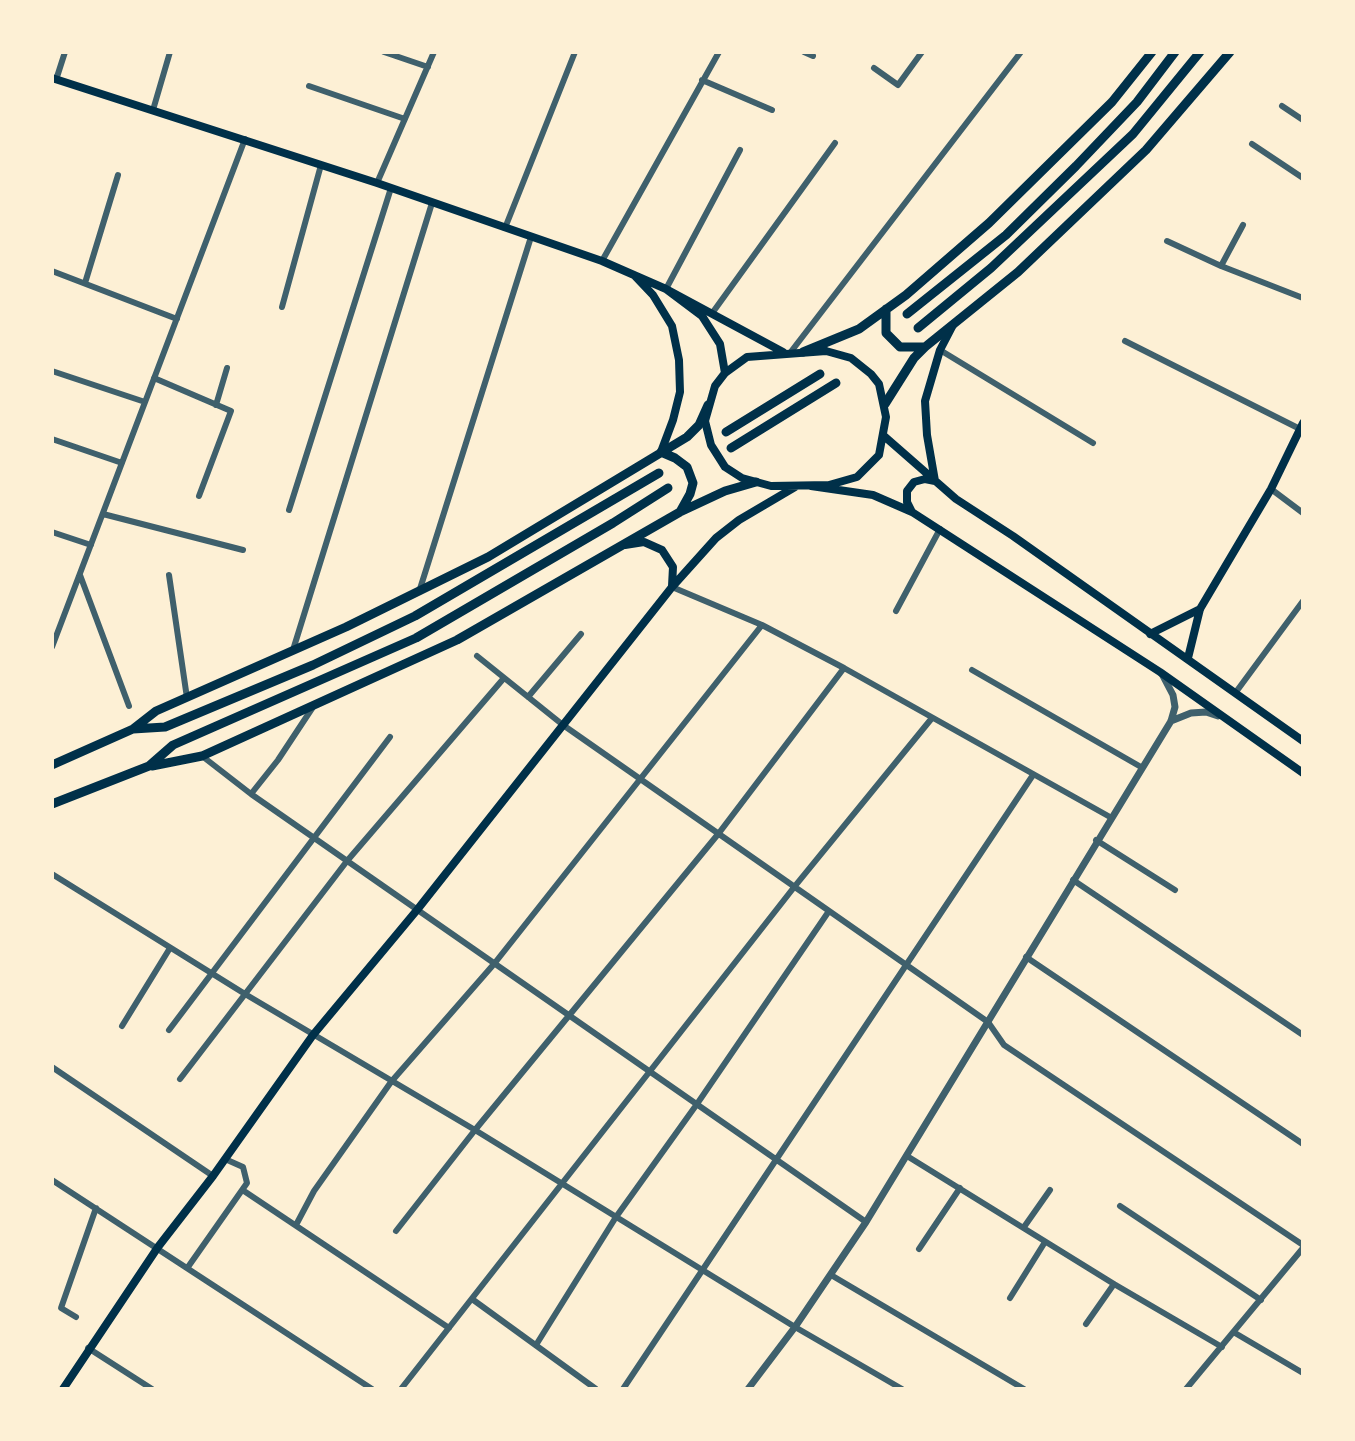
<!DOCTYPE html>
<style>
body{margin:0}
#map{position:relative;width:1355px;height:1441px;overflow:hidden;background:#fdf0d5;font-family:Ubuntu,sans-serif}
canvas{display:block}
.frame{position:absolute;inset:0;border:54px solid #fdf0d5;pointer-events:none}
</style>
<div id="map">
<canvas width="1355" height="1441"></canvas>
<div class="frame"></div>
</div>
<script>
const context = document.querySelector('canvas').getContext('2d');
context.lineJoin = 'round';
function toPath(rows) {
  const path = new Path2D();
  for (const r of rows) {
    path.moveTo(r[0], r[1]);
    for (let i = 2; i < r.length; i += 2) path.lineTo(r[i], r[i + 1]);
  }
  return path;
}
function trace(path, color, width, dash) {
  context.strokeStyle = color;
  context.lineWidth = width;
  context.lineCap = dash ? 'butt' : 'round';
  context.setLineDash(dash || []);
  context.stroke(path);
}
const minor = toPath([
 [384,52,428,67],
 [804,52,813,56],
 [874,68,898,85,922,52],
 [56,80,65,52],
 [702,80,772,110],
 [309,86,405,119],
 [1282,106,1303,120],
 [153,110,170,52],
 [1252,144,1303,178],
 [377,183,434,52],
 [505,228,575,52],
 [1167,241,1221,266,1303,298],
 [602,261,719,52],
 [1221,266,1243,225],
 [52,271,177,319],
 [85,283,118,175],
 [666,289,740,150],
 [282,307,321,165],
 [713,312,835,143],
 [1125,341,1300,429],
 [940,350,1093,443],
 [790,353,1021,52],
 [52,371,145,402],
 [154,378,231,411,199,496],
 [216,405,227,368],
 [52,439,122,463],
 [1271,489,1303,513],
 [289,510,391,188],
 [103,514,243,550],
 [52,532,91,545],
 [80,575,129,706],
 [169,575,187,698],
 [672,587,762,625,844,668,1110,817],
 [419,592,531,237],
 [896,611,940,529],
 [52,647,245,139],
 [293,650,432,203],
 [477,656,563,725,988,1022,1004,1045,1303,1245],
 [972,670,1141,767],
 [1236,692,1303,601],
 [528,697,581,634],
 [202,756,251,794,866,1222],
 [251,794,278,760,313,707],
 [1096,840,1175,890],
 [52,874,245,994,475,1130,795,1327,902,1389],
 [1073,880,1303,1035],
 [1026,957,1303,1144],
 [122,1026,170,948],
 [169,1030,390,737],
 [52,1067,213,1176],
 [180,1079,347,861,504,678],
 [907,1156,1114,1284,1222,1347],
 [52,1180,372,1389],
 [244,1191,449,1328],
 [1120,1206,1261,1300],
 [296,1225,314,1191,391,1082,494,964,762,625],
 [1024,1227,1050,1190],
 [396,1231,475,1130,719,833,844,668],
 [919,1249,960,1188],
 [188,1267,247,1183,243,1167,225,1159],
 [831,1275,1024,1389],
 [1010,1298,1045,1242],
 [472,1299,596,1389],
 [76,1317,61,1308,96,1208],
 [1086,1324,1114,1284],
 [1235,1333,1303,1373],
 [536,1345,616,1217,697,1104,829,911],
 [88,1348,152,1389],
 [401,1389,795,886,932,718],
 [623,1389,1033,775],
 [1186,1389,1303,1248]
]);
const tertiary = toPath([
 [1171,721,1191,713,1206,712,1218,716],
 [748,1389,795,1327,866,1222,1171,721,1175,707,1173,695,1162,674]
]);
const secondary = toPath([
 [52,78,377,183,602,261,666,289],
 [635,276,653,295,672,326,679,360,680,392,673,420,661,452],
 [826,351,851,358,871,374,879,384,886,417,879,455,857,477,829,485,771,486,742,478,725,467,711,445,705,421,715,386,725,373,747,357,826,351],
 [725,373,720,344,702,316,666,289,783,352],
 [884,436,956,499,1013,536,1303,741],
 [811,486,873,495,912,512,1160,672,1303,773],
 [912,512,907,502,907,491,914,482,925,479,935,481,927,435,925,401,940,350,953,325],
 [625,545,644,542,662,550,673,567,672,586],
 [1150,634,1200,609],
 [1188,658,1200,609,1271,489,1303,423],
 [63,1389,158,1247,213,1176,313,1035,417,910,672,587,716,538,739,520,795,487]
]);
const primary = toPath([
 [886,309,886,333,900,347,925,347],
 [907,314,1006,235,1076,166,1137,102,1175,52],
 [918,328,991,268,1133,134,1200,52],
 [803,352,859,329,906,295,989,223,1112,102,1152,52],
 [885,404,914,358,925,347,1018,272,1146,150,1230,52],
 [726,432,820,374],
 [731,448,836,383],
 [661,452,675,458,687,467,693,483,690,494,680,512],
 [133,729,156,711,346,627,488,557,687,437,699,425,708,405],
 [52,765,133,729,165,727,313,665,415,616,659,473],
 [152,766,202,756,457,640,680,512,725,491,756,482],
 [52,804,149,766,173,745,416,638,613,523,668,488]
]);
trace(minor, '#3f606c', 6);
trace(tertiary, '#3f606c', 7);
trace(secondary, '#003049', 8);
trace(primary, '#003049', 9);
</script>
